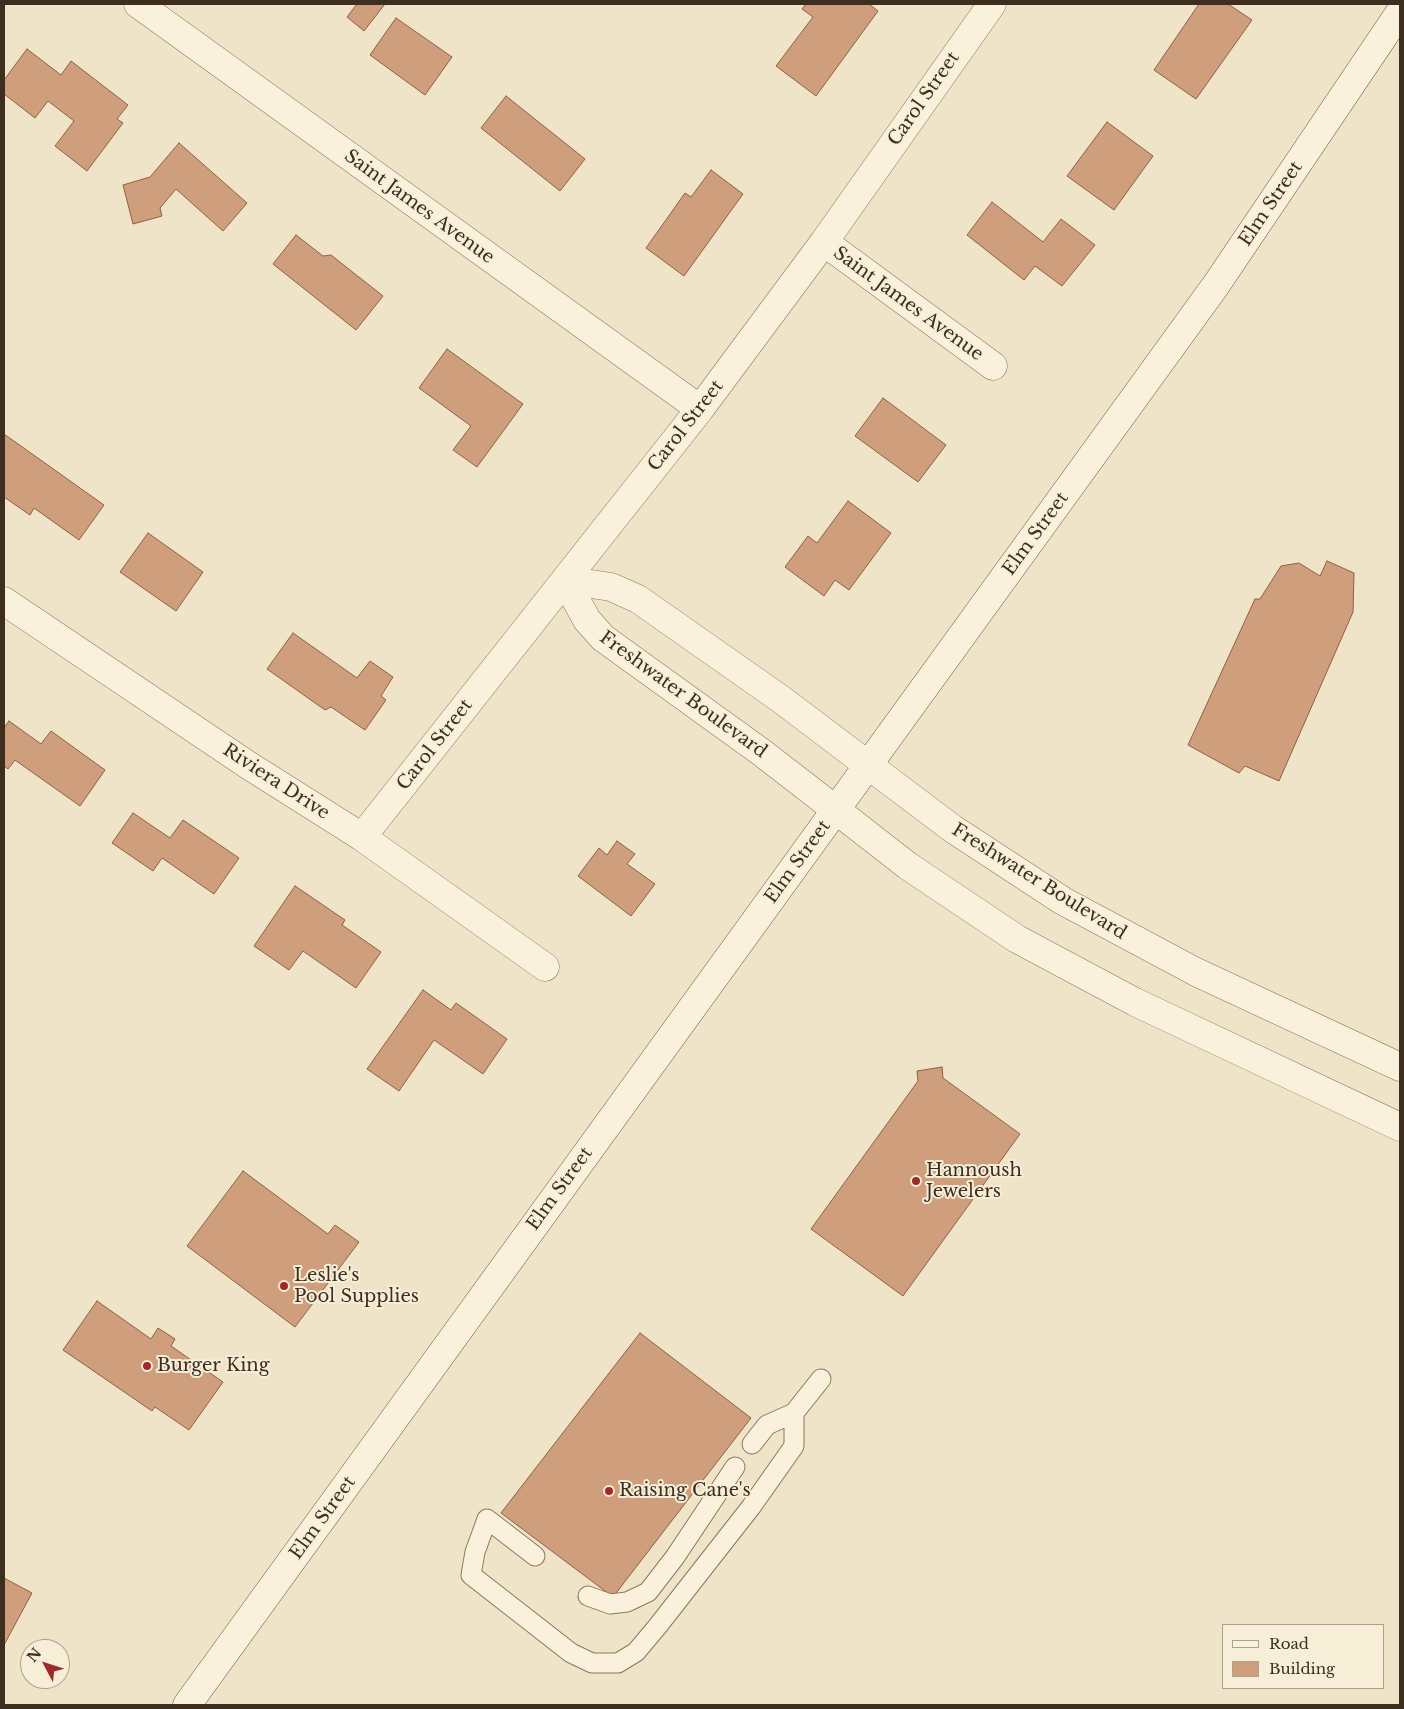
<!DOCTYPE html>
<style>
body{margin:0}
#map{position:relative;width:1404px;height:1709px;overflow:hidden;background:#f0e4c8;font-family:"Libre Baskerville",serif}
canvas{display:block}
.frame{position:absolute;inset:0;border:5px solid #3d2e20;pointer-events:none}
.legend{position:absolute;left:1222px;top:1624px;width:162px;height:65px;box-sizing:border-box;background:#f7eed8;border:1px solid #ada18e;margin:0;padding:6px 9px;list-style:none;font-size:15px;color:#3d2e20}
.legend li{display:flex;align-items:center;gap:10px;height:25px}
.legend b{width:25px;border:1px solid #ada18e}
.north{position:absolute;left:20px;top:1639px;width:50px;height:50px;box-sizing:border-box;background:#f7eed8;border:1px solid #ada18e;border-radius:50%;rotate:310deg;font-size:14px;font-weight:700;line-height:20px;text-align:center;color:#3d2e20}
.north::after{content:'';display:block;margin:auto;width:18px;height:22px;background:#9e2a2b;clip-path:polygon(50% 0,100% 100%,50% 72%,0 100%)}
</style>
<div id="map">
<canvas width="1404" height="1709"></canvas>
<div class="frame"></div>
<ul class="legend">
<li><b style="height:6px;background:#faf1dc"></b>Road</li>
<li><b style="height:14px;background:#cf9f7d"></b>Building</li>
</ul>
<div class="north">N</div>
</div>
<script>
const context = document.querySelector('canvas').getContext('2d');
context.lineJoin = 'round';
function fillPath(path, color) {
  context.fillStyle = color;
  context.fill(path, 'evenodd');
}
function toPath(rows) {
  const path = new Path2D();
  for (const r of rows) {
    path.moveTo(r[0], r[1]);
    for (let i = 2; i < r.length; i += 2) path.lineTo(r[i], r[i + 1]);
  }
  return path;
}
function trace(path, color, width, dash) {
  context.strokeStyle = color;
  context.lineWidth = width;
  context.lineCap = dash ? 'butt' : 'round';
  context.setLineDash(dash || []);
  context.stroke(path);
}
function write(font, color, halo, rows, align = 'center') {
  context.font = font + ' "Libre Baskerville",serif';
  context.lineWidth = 4;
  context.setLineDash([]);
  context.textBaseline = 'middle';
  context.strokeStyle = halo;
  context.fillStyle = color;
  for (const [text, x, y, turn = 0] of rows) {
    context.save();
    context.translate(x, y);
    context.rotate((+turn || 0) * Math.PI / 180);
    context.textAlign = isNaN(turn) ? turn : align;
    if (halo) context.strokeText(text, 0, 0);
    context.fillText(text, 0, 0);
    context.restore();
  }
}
const building = toPath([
 [357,4,385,4,364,31,347,17,357,4],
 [806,4,869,4,878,11,816,96,776,66,813,17,802,9,806,4],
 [1199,4,1228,4,1252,20,1196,99,1154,70,1199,4],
 [396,18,452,57,425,95,370,55,396,18],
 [27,49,61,75,71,61,128,105,117,119,123,123,87,171,55,146,74,121,48,101,35,118,4,94,4,80,27,49],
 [506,96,585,159,560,191,481,128,506,96],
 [1107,122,1153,156,1114,210,1067,176,1107,122],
 [179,143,247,203,223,231,176,189,160,208,162,216,133,224,123,185,150,177,179,143],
 [711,170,743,194,684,276,646,248,685,193,691,197,711,170],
 [992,202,1043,242,1061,219,1095,245,1062,286,1035,266,1024,280,967,235,992,202],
 [296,235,323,256,331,255,383,296,356,330,273,264,296,235],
 [447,349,523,404,477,467,453,450,471,426,419,388,447,349],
 [883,398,946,445,918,482,855,436,883,398],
 [4,434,104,505,79,540,34,508,30,515,4,497,4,434],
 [848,501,891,533,849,590,835,580,824,596,785,567,808,536,817,543,848,501],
 [148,533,203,572,176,611,120,572,148,533],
 [1327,561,1354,573,1353,612,1279,781,1245,766,1239,773,1188,745,1255,599,1260,599,1281,566,1299,563,1320,576,1327,561],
 [293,633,357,678,370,661,393,677,381,696,386,700,365,730,331,707,325,710,267,669,293,633],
 [9,721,41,744,51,731,105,770,80,806,15,760,8,769,4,766,4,728,9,721],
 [133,813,170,838,183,820,239,858,214,894,162,858,153,871,112,843,133,813],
 [617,841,635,854,627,864,655,884,631,916,578,876,599,848,607,855,617,841],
 [295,886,345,920,342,925,381,952,356,988,303,951,289,970,254,946,295,886],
 [423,990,451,1010,456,1003,507,1039,483,1074,434,1040,399,1091,367,1069,423,990],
 [942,1067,943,1078,1020,1134,903,1296,811,1229,918,1081,917,1071,942,1067],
 [243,1171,328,1234,335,1225,359,1242,295,1327,187,1246,243,1171],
 [97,1301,151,1339,158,1328,175,1339,171,1346,223,1382,189,1430,155,1407,152,1411,63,1350,97,1301],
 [640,1333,751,1418,613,1597,501,1513,640,1333],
 [4,1578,32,1593,4,1645,4,1578]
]);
const service = toPath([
 [752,1444,767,1425,794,1413,821,1379],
 [535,1556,487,1519,475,1552,471,1575,571,1653,592,1663,618,1663,636,1652,657,1627,751,1507,794,1446,794,1413],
 [588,1596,610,1604,627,1602,648,1592,675,1557,735,1467]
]);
const minor = toPath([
 [138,4,700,409],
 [824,242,993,366],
 [565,580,611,587,638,599,782,700,868,765],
 [565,580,587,620,603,638,761,752,836,810],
 [4,601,248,765,362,837,545,967],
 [362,837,700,409,824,242,992,4]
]);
const tertiary = toPath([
 [868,765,953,829,1063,901,1196,972,1400,1067],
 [836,810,908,866,1017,939,1135,1002,1400,1127]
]);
const secondary = toPath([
 [187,1705,1216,285,1400,12]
]);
const markers = [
 [916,1181,5,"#9e2a2b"],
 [284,1286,5,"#9e2a2b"],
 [147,1366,5,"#9e2a2b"],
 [609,1491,5,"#9e2a2b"]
];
const streetNames = [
 ["Carol Street",924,99,-55],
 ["Elm Street",1271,204,-56],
 ["Saint James Avenue",419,207,36],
 ["Saint James Avenue",908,304,36],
 ["Carol Street",686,426,-52],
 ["Elm Street",1036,534,-54],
 ["Freshwater Boulevard",683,695,36],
 ["Carol Street",435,745,-52],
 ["Riviera Drive",276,782,33],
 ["Elm Street",798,862,-54],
 ["Freshwater Boulevard",1039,882,32],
 ["Elm Street",560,1189,-54],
 ["Elm Street",323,1518,-54]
];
const poiNames = [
 ["Hannoush",926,1171],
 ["Jewelers",926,1192],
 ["Leslie's",294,1276],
 ["Pool Supplies",294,1297],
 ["Burger King",157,1366],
 ["Raising Cane's",619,1491]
];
fillPath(building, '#cf9f7d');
trace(building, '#8d5f41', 1);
trace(service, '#8d765c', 21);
trace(minor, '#8d765c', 29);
trace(tertiary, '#8d765c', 29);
trace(secondary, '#6f573f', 29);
trace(service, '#faf1dc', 19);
trace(minor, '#faf1dc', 28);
trace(tertiary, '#faf1dc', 28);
trace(secondary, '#faf1dc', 28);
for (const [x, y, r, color] of markers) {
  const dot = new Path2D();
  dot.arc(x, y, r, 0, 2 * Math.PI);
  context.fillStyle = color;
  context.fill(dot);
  trace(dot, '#f7eed8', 2);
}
write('18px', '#3d2e20', '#f7eed8', streetNames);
write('18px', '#3d2e20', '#f7eed8', poiNames, 'left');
</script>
